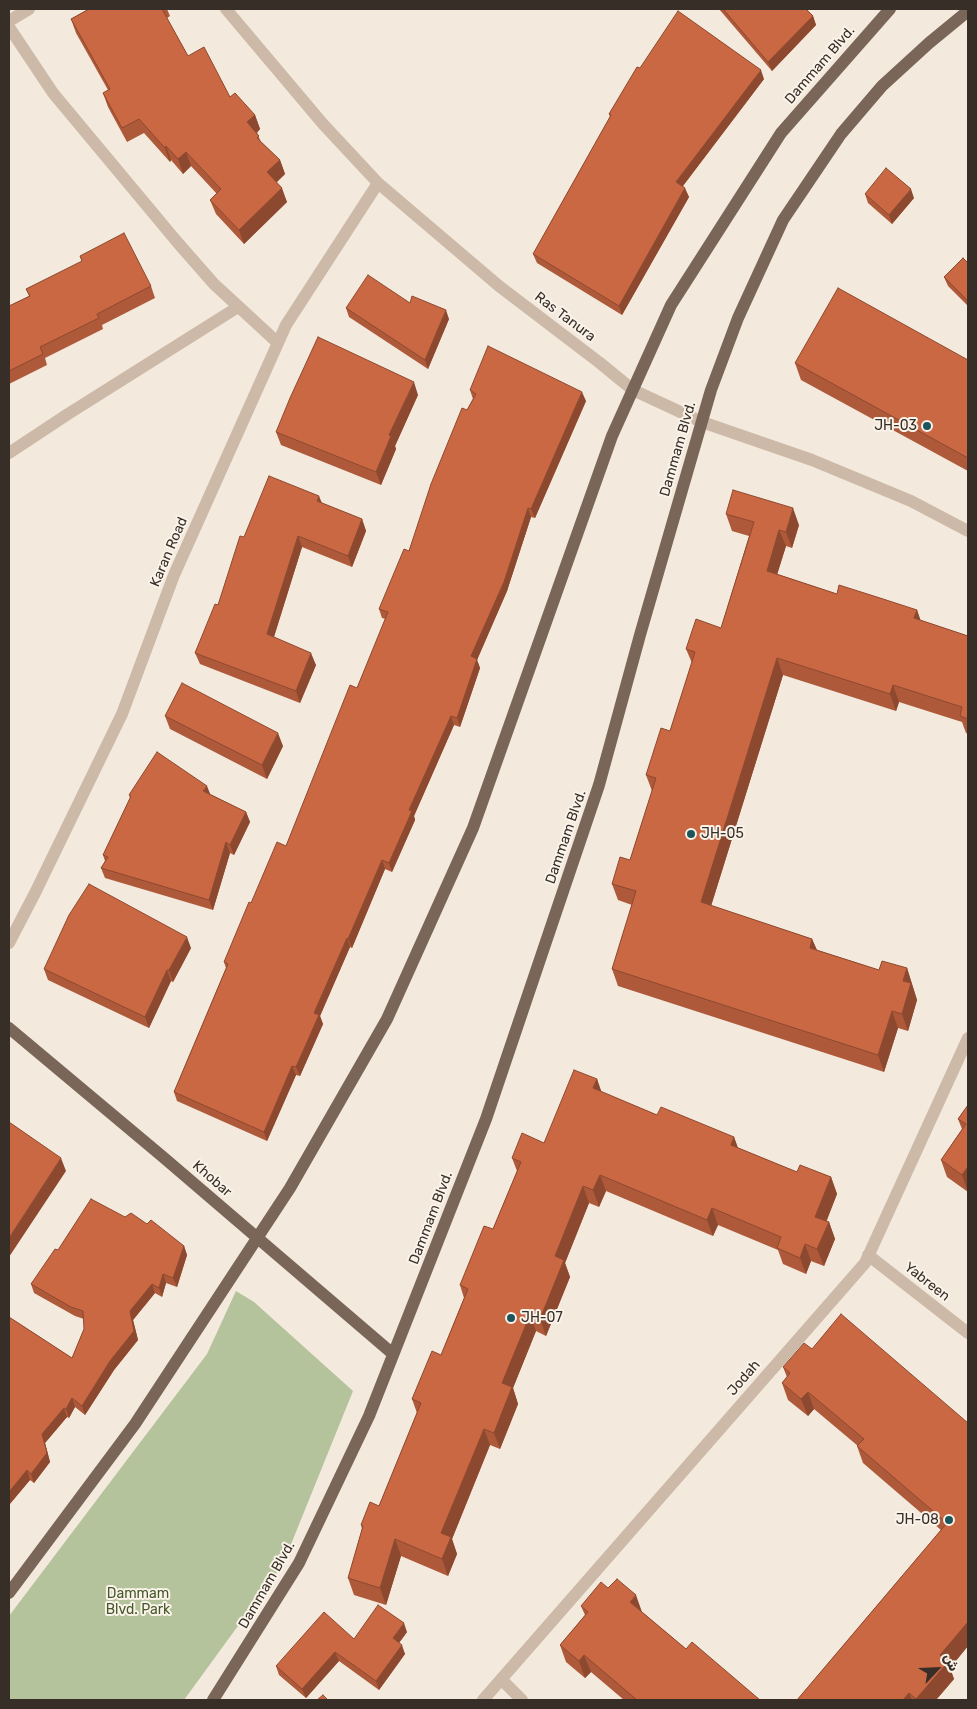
<!DOCTYPE html>
<meta charset="utf-8">
<style>
body{margin:0}
#map{position:relative;width:977px;height:1709px;overflow:hidden;background:#f3e9dc;font-family:Rubik,Vazirmatn,sans-serif}
canvas{display:block}
.frame{position:absolute;inset:0;border:10px solid #382e28;pointer-events:none}
.north{position:absolute;left:912px;top:1644px;width:50px;height:50px;-webkit-text-stroke:4px #faf3e9;paint-order:stroke;rotate:65deg;font-size:14px;font-weight:700;line-height:20px;text-align:center;color:#382e28}
.north::after{content:'';display:block;margin:auto;width:18px;height:22px;background:#382e28;clip-path:polygon(50% 0,100% 100%,50% 72%,0 100%)}
</style>
<div id="map">
<canvas width="977" height="1709"></canvas>
<div class="frame"></div>
<div class="north">ش</div>
</div>
<script>
const context = document.querySelector('canvas').getContext('2d');
context.lineJoin = 'round';
function fillPath(path, color) {
  context.fillStyle = color;
  context.fill(path, 'evenodd');
}
function toPath(rows) {
  const path = new Path2D();
  for (const r of rows) {
    path.moveTo(r[0], r[1]);
    for (let i = 2; i < r.length; i += 2) path.lineTo(r[i], r[i + 1]);
  }
  return path;
}
function trace(path, color, width, dash) {
  context.strokeStyle = color;
  context.lineWidth = width;
  context.lineCap = dash ? 'butt' : 'round';
  context.setLineDash(dash || []);
  context.stroke(path);
}
function write(font, color, halo, rows, align = 'center') {
  context.font = font + ' Rubik,sans-serif';
  context.lineWidth = 4;
  context.setLineDash([]);
  context.textBaseline = 'middle';
  context.strokeStyle = halo;
  context.fillStyle = color;
  for (const [text, x, y, turn = 0] of rows) {
    context.save();
    context.translate(x, y);
    context.rotate((+turn || 0) * Math.PI / 180);
    context.textAlign = isNaN(turn) ? turn : align;
    if (halo) context.strokeText(text, 0, 0);
    context.fillText(text, 0, 0);
    context.restore();
  }
}
const green = toPath([
 [236,1291,254,1302,353,1391,283,1564,184,1700,9,1700,9,1616,207,1354]
]);
const minor = toPath([
 [226,9,323,124,378,183,499,286,600,363,633,390,702,422,812,460,911,501,968,531],
 [9,21,29,9],
 [9,27,53,93,178,243,214,284,278,343],
 [9,453,68,414,238,307],
 [9,943,36,891,122,714,174,575,286,325,378,183],
 [868,1255,968,1333],
 [501,1679,522,1700],
 [483,1700,865,1263,968,1038]
]);
const major = toPath([
 [9,1028,163,1157,393,1354],
 [9,1593,135,1424,290,1188,387,1019,473,828,612,436,671,305,781,133,890,9],
 [213,1700,299,1563,369,1416,486,1119,599,785,640,635,711,390,738,318,783,220,841,134,882,86,929,43,968,11]
]);
const wall = toPath([
 [89,9,167,9,170,16,167,18,188,56,230,97,255,115,260,129,257,133,261,142,280,160,285,174,276,182,287,202,244,244,216,214,210,200,217,194,191,166,183,174,171,160,170,162,144,133,127,142,108,107,103,93,108,90,76,33,71,19],
 [719,9,806,9,813,16,816,25,772,71],
 [640,68,764,79,683,186,689,197,622,315,537,263,533,254,610,117,609,114],
 [865,194,914,198,892,224,868,203],
 [80,256,151,286,155,298,102,325,103,329,45,358,47,365,9,384,9,306,29,296,26,289,82,262],
 [968,263,968,306,948,286,944,277],
 [410,303,449,319,428,369,349,317,346,308],
 [968,360,968,471,801,380,795,363],
 [470,390,586,401,535,518,531,517,507,591,477,660,480,668,460,727,454,725,414,816,415,820,392,872,385,869,352,948,350,947,320,1016,323,1024,300,1076,296,1075,267,1141,177,1101,174,1092,226,968,224,962,251,903,286,846,357,688,386,619,382,618,379,609,409,551,467,410,473,399],
 [418,395,395,446,396,449,381,485,281,445,276,432],
 [322,503,362,519,366,531,352,567,302,547,274,637,316,665,300,703,200,664,195,653,218,605,244,537],
 [726,514,799,525,792,548,786,546,777,574,837,594,917,610,920,620,968,636,968,734,966,733,962,722,899,702,896,711,783,675,711,906,812,939,817,950,879,970,907,968,917,1000,908,1031,898,1028,884,1072,618,986,612,969,632,905,618,900,612,884,630,860,652,791,646,775,670,731,692,663,686,649,721,628,749,536,732,531],
 [165,716,283,746,267,779,170,729],
 [210,794,246,812,250,822,234,855,230,853,213,910,105,878,101,868,105,861,103,855,130,798,129,795],
 [191,948,173,982,171,981,149,1028,48,980,44,969],
 [597,1079,601,1092,657,1115,734,1137,738,1148,797,1172,831,1177,837,1194,826,1221,829,1222,835,1239,824,1266,811,1261,806,1274,783,1264,778,1250,718,1225,713,1236,606,1191,599,1207,589,1203,565,1263,570,1277,546,1336,536,1331,513,1388,518,1404,500,1449,490,1445,452,1539,457,1554,448,1576,401,1556,386,1605,354,1595,348,1578,362,1529,361,1525,379,1506,417,1413,412,1399,441,1355,464,1298,460,1285,493,1229,517,1171,512,1158,544,1143],
 [968,1105,968,1192,947,1177,941,1160,962,1129,958,1119],
 [125,1217,147,1224,184,1246,187,1255,177,1287,166,1283,162,1297,155,1293,133,1320,138,1340,114,1370,85,1415,75,1407,69,1418,67,1417,45,1443,50,1462,34,1483,30,1480,9,1505,9,1317,72,1358,84,1329,84,1319,75,1316,34,1293,31,1284,58,1250],
 [812,1349,968,1423,968,1646,950,1668,954,1679,936,1700,797,1700,941,1530,863,1463,857,1446,858,1446,814,1409,808,1416,788,1400,782,1383,787,1377,783,1367],
 [608,1588,642,1612,686,1649,760,1700,624,1700,591,1672,585,1678,566,1662,560,1645,585,1615,581,1606],
 [407,1632,399,1643,405,1654,379,1690,339,1661,306,1698,279,1675,276,1666,354,1639]
]);
const shadedWall = toPath([
 [813,16,816,25,772,71,768,62],
 [761,70,764,79,679,191,676,182],
 [255,115,260,129,252,137,247,122],
 [166,146,171,160,170,162,165,148],
 [186,152,191,166,183,174,178,159],
 [280,160,285,174,272,187,267,172],
 [282,188,287,202,244,244,239,230],
 [685,188,689,197,622,315,619,306],
 [911,189,914,198,892,224,889,215],
 [446,310,449,319,428,369,425,360],
 [414,382,418,395,395,446,396,449,381,485,376,472,389,435],
 [582,392,586,401,535,518,531,509],
 [319,496,324,508,317,501],
 [528,508,531,517,507,591,477,660,480,668,460,727,457,718,471,656],
 [793,508,799,525,792,548,786,532],
 [362,519,366,531,352,567,348,556],
 [779,530,786,546,773,588,767,571],
 [298,536,302,547,271,646,267,634],
 [917,610,923,627,914,618],
 [311,653,316,665,300,703,296,691],
 [777,658,783,675,707,919,701,902],
 [893,685,899,702,896,711,890,694],
 [451,716,454,725,414,816,415,820,392,872,389,863,409,810],
 [278,733,283,746,267,779,262,765],
 [207,786,211,796,203,791],
 [246,812,250,822,234,855,230,845],
 [226,842,230,853,213,910,209,900],
 [382,860,385,869,352,948,348,939],
 [187,937,191,948,173,982,169,970],
 [347,938,350,947,320,1016,323,1024,300,1076,296,1067,314,1013],
 [812,939,819,955,810,948],
 [907,968,917,1000,908,1031,902,1014,903,981],
 [167,970,171,981,149,1028,145,1017],
 [892,1011,898,1028,884,1072,878,1055],
 [292,1066,296,1075,267,1141,264,1132],
 [597,1079,603,1096,593,1088],
 [734,1137,740,1154,731,1145],
 [61,1158,66,1171,9,1257,9,1238],
 [967,1168,968,1172,968,1192,962,1175],
 [600,1175,606,1191,599,1207,593,1190],
 [831,1177,837,1194,822,1233,815,1217],
 [583,1186,589,1203,565,1263,570,1277,546,1336,540,1319,555,1256],
 [712,1208,718,1225,713,1236,707,1220],
 [829,1222,835,1239,824,1266,817,1249],
 [805,1244,811,1261,806,1274,800,1258],
 [184,1246,187,1255,177,1287,173,1278],
 [163,1274,166,1283,162,1297,159,1288],
 [152,1284,155,1293,133,1320,138,1340,114,1370,85,1415,82,1406,130,1311],
 [530,1315,536,1331,513,1388,518,1404,500,1449,494,1433,502,1383],
 [808,1392,814,1409,808,1416,801,1399],
 [72,1398,75,1407,69,1418,66,1409],
 [64,1408,67,1417,45,1443,50,1462,34,1483,31,1474,42,1434],
 [484,1429,490,1445,452,1539,457,1554,448,1576,442,1559,441,1533],
 [27,1470,30,1480,9,1505,9,1492],
 [395,1539,401,1556,386,1605,380,1588],
 [636,1595,642,1612,636,1619,630,1602],
 [968,1622,968,1646,950,1668,954,1679,936,1700,917,1700,916,1699,940,1655],
 [404,1623,407,1632,396,1647,393,1638],
 [402,1645,405,1654,379,1690,376,1681],
 [335,1652,339,1661,306,1698,302,1689],
 [584,1655,591,1672,585,1678,579,1661],
 [909,1693,912,1700,903,1700]
]);
const building = toPath([
 [89,9,162,9,188,56,204,47,230,97,235,93,255,115,247,122,259,136,257,138,280,160,267,172,282,188,239,230,210,200,221,189,186,152,178,159,166,146,165,148,139,119,122,128,103,93,110,89,71,19,89,9],
 [723,9,806,9,813,16,768,62,723,9],
 [678,11,761,70,676,182,685,188,619,306,533,254,611,115,609,114,637,67,640,68,678,11],
 [886,168,911,189,889,215,865,194,886,168],
 [124,233,151,286,97,314,99,318,40,347,43,354,9,371,9,306,30,296,26,289,82,261,80,256,124,233],
 [963,258,968,263,968,301,944,277,963,258],
 [368,275,410,303,412,296,446,310,425,360,346,308,368,275],
 [838,288,968,360,968,458,795,363,838,288],
 [318,337,414,382,389,435,391,436,376,472,276,432,290,398,318,337],
 [488,346,582,392,531,509,528,508,504,582,471,656,477,659,457,718,451,716,409,810,412,811,389,863,382,860,348,939,347,938,314,1013,319,1015,296,1067,292,1066,264,1132,174,1092,228,964,224,962,249,902,251,903,277,842,286,846,350,685,357,688,388,612,379,609,404,549,409,551,431,484,462,408,467,410,476,394,470,390,488,346],
 [269,476,319,496,317,501,362,519,348,556,298,536,267,634,311,653,296,691,195,653,215,604,218,605,240,536,244,537,269,476],
 [733,490,793,508,786,532,779,530,767,571,837,594,839,585,880,598,917,610,914,618,968,636,968,719,960,716,962,707,893,685,890,694,777,658,701,902,812,939,810,948,879,970,882,961,907,968,903,981,911,983,902,1014,892,1011,878,1055,612,969,636,891,612,884,620,857,630,860,656,778,646,775,661,728,670,731,695,652,686,649,696,619,721,628,754,522,726,514,733,490],
 [182,683,278,733,262,765,165,716,182,683],
 [157,752,207,786,203,791,246,812,230,845,226,842,209,900,101,868,108,857,103,855,131,796,129,795,157,752],
 [89,884,187,937,169,970,167,970,145,1017,44,969,69,915,89,884],
 [574,1070,597,1079,593,1088,657,1115,661,1107,734,1137,731,1145,797,1172,800,1165,831,1177,815,1217,829,1222,817,1249,805,1244,800,1258,777,1248,781,1237,712,1208,707,1220,600,1175,593,1190,583,1186,555,1256,564,1260,540,1319,530,1315,502,1383,512,1387,494,1433,484,1429,441,1533,451,1537,442,1559,395,1539,380,1588,348,1578,363,1526,361,1525,370,1502,379,1506,421,1403,412,1399,432,1351,441,1355,468,1289,460,1285,484,1226,493,1229,521,1162,512,1158,522,1133,544,1143,574,1070],
 [968,1105,968,1169,967,1168,962,1175,941,1160,966,1124,958,1119,968,1105],
 [9,1122,61,1158,9,1238,9,1122],
 [91,1199,125,1217,131,1213,147,1224,151,1220,184,1246,173,1278,163,1274,159,1288,152,1284,130,1311,134,1331,110,1361,82,1406,72,1398,66,1409,64,1408,42,1434,47,1453,31,1474,27,1470,9,1492,9,1317,72,1358,84,1329,83,1311,71,1307,31,1284,55,1249,58,1250,91,1199],
 [841,1314,968,1423,968,1622,940,1655,948,1662,916,1699,909,1693,903,1700,797,1700,947,1523,857,1446,864,1439,808,1392,801,1399,782,1383,790,1373,783,1367,804,1343,812,1349,841,1314],
 [617,1579,636,1595,630,1602,686,1649,692,1642,760,1700,637,1700,584,1655,579,1661,560,1645,588,1612,581,1606,601,1582,608,1588,617,1579],
 [378,1605,404,1623,393,1638,402,1645,376,1681,335,1652,302,1689,276,1666,324,1612,354,1639,378,1605],
 [323,1695,328,1700,317,1700,323,1695]
]);
const markers = [
 [927,426,5,"#1c555b"],
 [691,834,5,"#1c555b"],
 [511,1318,5,"#1c555b"],
 [949,1520,5,"#1c555b"]
];
const streetNames = [
 ["Dammam Blvd.",820,65,-49],
 ["Ras Tanura",565,317,37],
 ["Dammam Blvd.",678,449,-74],
 ["Karan Road",169,552,-67],
 ["Dammam Blvd.",566,837,-71],
 ["Khobar",212,1179,41],
 ["Dammam Blvd.",431,1218,-69],
 ["Yabreen",927,1282,38],
 ["Jodah",744,1378,-49],
 ["Dammam Blvd.",267,1585,-60]
];
const poiNames = [
 ["JH-03",917,426],
 ["JH-05",701,834,"left"],
 ["JH-07",521,1318,"left"],
 ["JH-08",939,1520]
];
const parkNames = [
 ["Dammam",138,1594],
 ["Blvd. Park",138,1610]
];
fillPath(green, '#b4c39b');
trace(minor, '#ccb9a7', 12);
trace(major, '#7a6559', 12);
fillPath(wall, '#ae593a');
fillPath(shadedWall, '#8d492f');
fillPath(building, '#ca6843');
trace(building, '#8d492f', 1);
for (const [x, y, r, color] of markers) {
  const dot = new Path2D();
  dot.arc(x, y, r, 0, 2 * Math.PI);
  context.fillStyle = color;
  context.fill(dot);
  trace(dot, '#faf3e9', 2);
}
write('14px', '#382e28', '#faf3e9', streetNames);
write('14px', '#382e28', '#faf3e9', poiNames, 'right');
write('14px', '#46572b', '#faf3e9', parkNames);
</script>
